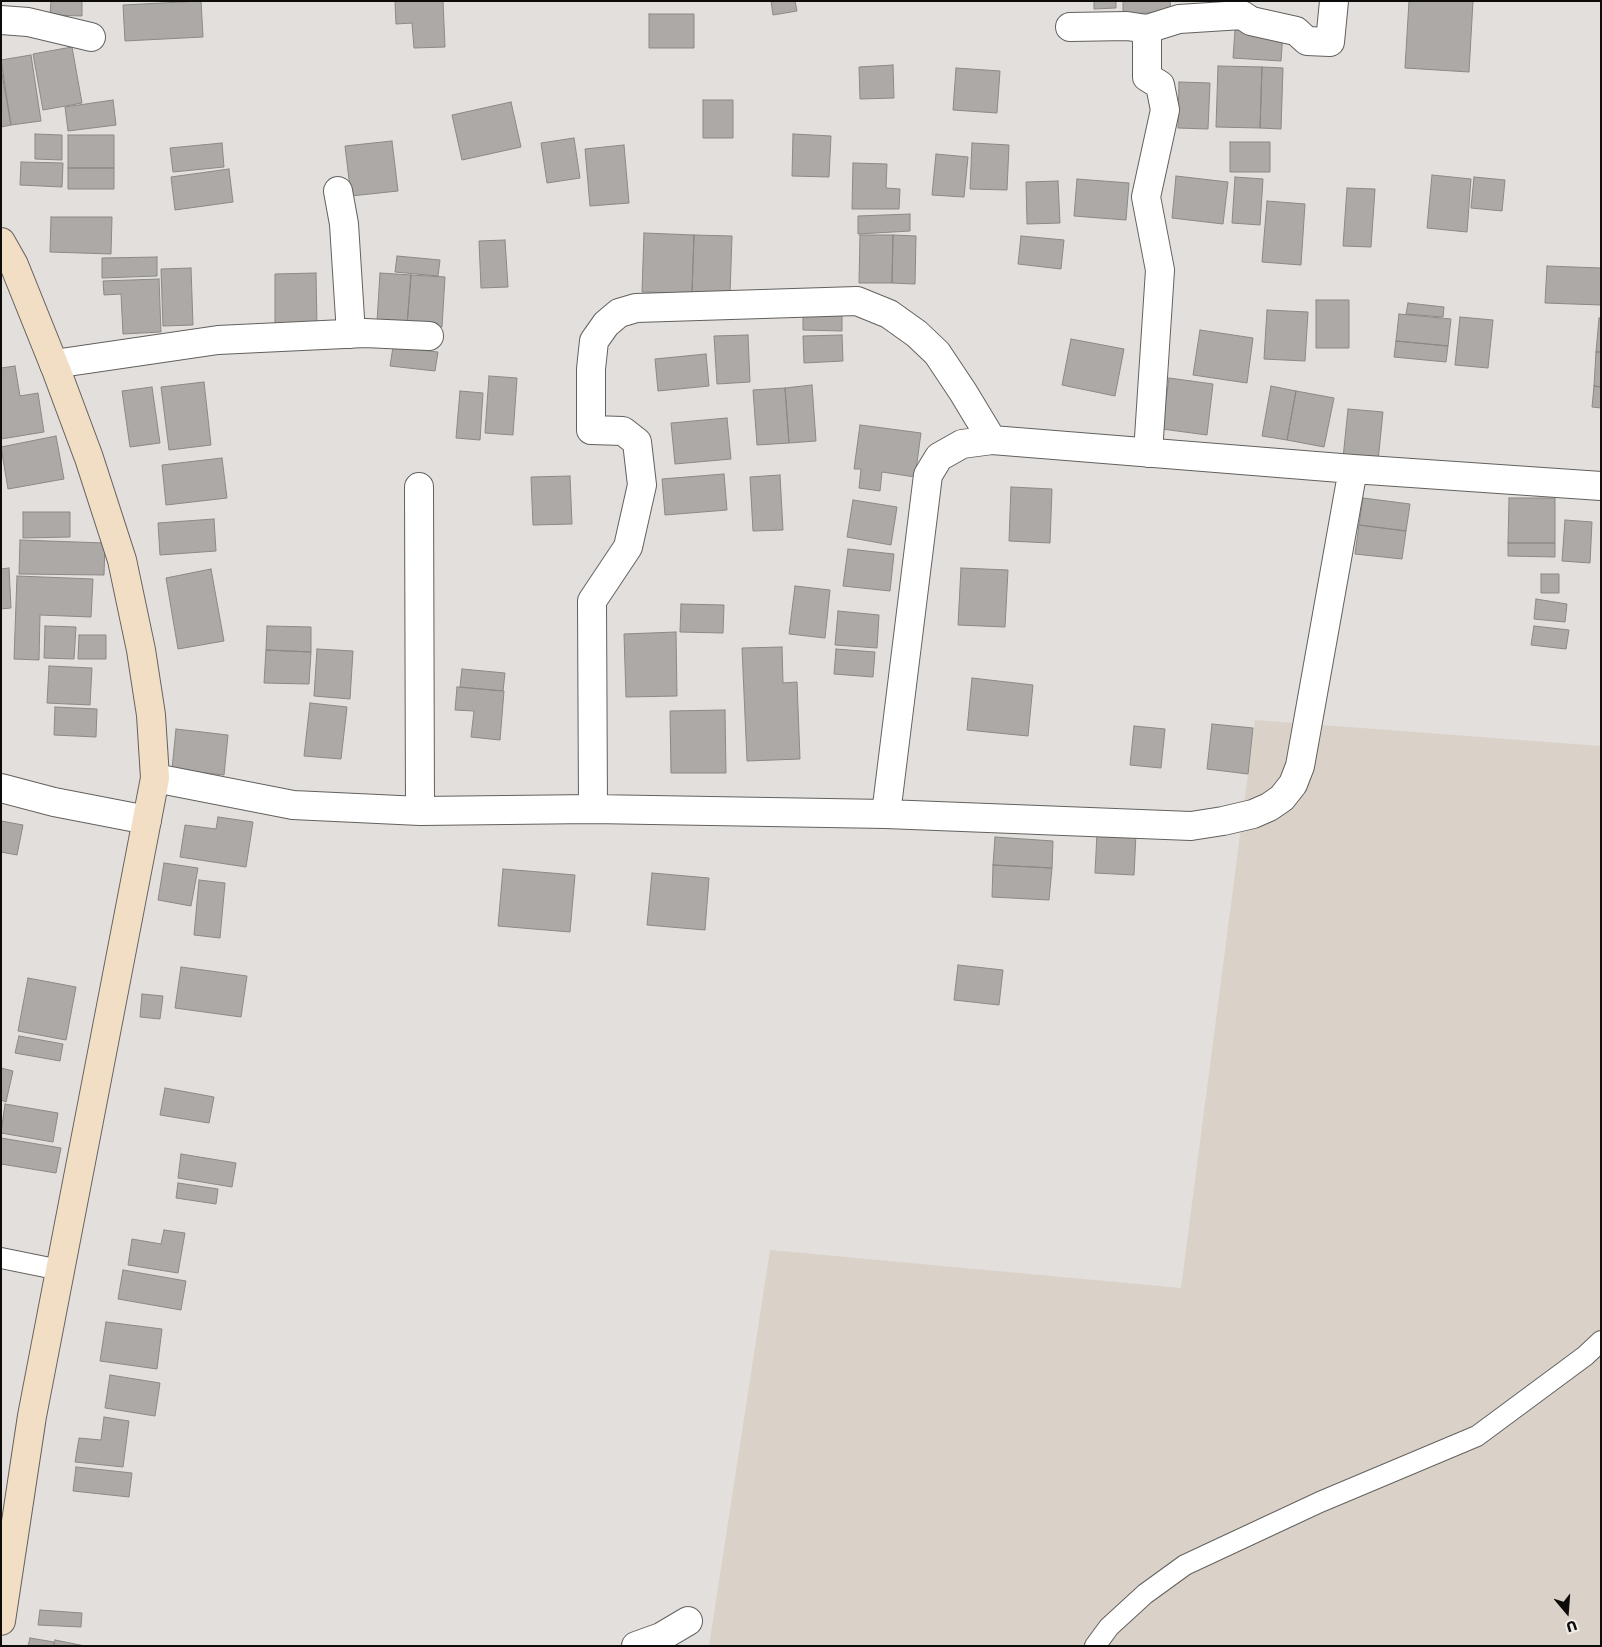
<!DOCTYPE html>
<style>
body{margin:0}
#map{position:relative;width:1602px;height:1647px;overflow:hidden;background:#e2dfdc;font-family:"Golos Text",sans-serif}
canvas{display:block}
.frame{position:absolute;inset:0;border:2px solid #0d0c0b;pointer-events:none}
.north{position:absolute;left:1542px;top:1587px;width:50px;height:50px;-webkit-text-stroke:4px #efece9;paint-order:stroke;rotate:162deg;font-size:14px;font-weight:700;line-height:20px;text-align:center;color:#0d0c0b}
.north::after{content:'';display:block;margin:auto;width:18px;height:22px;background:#0d0c0b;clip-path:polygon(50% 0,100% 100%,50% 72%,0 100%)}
</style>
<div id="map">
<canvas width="1602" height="1647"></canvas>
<div class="frame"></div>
<div class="north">U</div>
</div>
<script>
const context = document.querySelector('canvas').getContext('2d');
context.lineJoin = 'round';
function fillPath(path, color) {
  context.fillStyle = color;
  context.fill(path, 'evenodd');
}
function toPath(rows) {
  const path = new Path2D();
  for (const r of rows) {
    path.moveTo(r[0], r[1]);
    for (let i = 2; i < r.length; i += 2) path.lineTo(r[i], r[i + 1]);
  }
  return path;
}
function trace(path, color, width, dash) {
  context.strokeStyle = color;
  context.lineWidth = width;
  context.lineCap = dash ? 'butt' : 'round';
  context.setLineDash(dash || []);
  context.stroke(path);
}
const built = toPath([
 [1255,720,1601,746,1601,1646,709,1646,770,1250,1181,1288]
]);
const building = toPath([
 [51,1,82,1,82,16,50,15,51,1],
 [201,1,203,37,125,41,123,5,201,1],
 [395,1,443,1,445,47,414,48,412,23,396,24,395,1],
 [771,1,795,1,797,11,773,15,771,1],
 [1094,1,1116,1,1116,8,1094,9,1094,1],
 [1123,1,1170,1,1171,12,1123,14,1123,1],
 [1409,1,1473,1,1469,72,1405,68,1409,1],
 [649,14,694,14,694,48,649,48,649,14],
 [1235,30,1283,33,1281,61,1233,58,1235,30],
 [72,47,82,103,43,110,33,54,72,47],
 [31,55,41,121,11,125,1,60,31,55],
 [893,65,894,98,860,99,859,67,893,65],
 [1218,66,1262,67,1260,128,1216,127,1218,66],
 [1262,67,1283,68,1281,129,1260,128,1262,67],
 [1,68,11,125,1,127,1,68],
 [956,68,1000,71,997,113,953,110,956,68],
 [1179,82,1210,83,1208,129,1178,128,1179,82],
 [113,100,116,125,68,131,65,107,113,100],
 [703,100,733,100,733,138,703,138,703,100],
 [511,102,521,147,462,160,452,115,511,102],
 [35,134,62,135,62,160,35,159,35,134],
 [793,134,831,136,829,177,792,176,793,134],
 [68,135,114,135,114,168,68,168,68,135],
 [574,138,580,178,547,183,541,143,574,138],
 [392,141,398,191,351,196,345,146,392,141],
 [1230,142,1270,142,1270,172,1230,172,1230,142],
 [222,143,224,167,173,172,170,148,222,143],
 [972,143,1009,145,1007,190,970,189,972,143],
 [624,145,629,203,590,206,585,149,624,145],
 [936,154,968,157,964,197,932,195,936,154],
 [21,162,63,163,62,187,20,185,21,162],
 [853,163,887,164,886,188,900,189,899,209,852,209,853,163],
 [68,168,114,168,114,189,68,189,68,168],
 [229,169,233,202,175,210,171,177,229,169],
 [1432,175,1471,179,1467,232,1427,228,1432,175],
 [1176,176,1228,182,1223,224,1172,218,1176,176],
 [1235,177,1263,179,1260,225,1232,223,1235,177],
 [1474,177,1505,180,1502,211,1471,208,1474,177],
 [1077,179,1129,183,1126,220,1074,216,1077,179],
 [1058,181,1060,223,1027,224,1026,182,1058,181],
 [1347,188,1375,189,1371,247,1343,246,1347,188],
 [1267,201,1305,204,1301,265,1262,262,1267,201],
 [910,214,910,231,858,234,858,216,910,214],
 [51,217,112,217,111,254,50,252,51,217],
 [644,233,694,235,692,293,642,292,644,233],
 [694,235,732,236,730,294,692,293,694,235],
 [860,235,893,235,892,283,859,283,860,235],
 [893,235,916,236,915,284,892,283,893,235],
 [1021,236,1064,240,1061,269,1018,264,1021,236],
 [505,240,508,287,481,288,479,241,505,240],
 [397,256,440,260,438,276,395,272,397,256],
 [157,257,157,276,102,278,102,258,157,257],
 [1547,266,1601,268,1601,305,1545,303,1547,266],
 [191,268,193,325,163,326,161,269,191,268],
 [316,273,317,326,275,326,275,274,316,273],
 [380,273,411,275,407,325,377,322,380,273],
 [411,275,445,277,442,327,407,325,411,275],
 [159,279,161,332,123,334,121,294,104,295,103,281,159,279],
 [1316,300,1349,300,1349,348,1316,348,1316,300],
 [1408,303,1444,307,1443,317,1406,314,1408,303],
 [1267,310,1308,312,1305,361,1264,359,1267,310],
 [1399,314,1451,319,1448,346,1396,341,1399,314],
 [842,315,842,331,803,330,803,316,842,315],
 [1460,317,1493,320,1488,368,1455,365,1460,317],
 [1599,318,1601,319,1601,352,1596,352,1599,318],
 [1200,330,1253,338,1247,383,1193,375,1200,330],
 [748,335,750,382,717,384,714,336,748,335],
 [842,335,843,361,804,363,803,336,842,335],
 [1071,339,1124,349,1115,396,1062,385,1071,339],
 [1396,341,1448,346,1446,362,1394,357,1396,341],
 [393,347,438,352,435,371,390,366,393,347],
 [1596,352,1601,352,1601,387,1594,386,1596,352],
 [706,354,709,386,658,391,655,359,706,354],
 [15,366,20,396,38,393,44,432,1,439,1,368,15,366],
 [489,376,517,378,513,435,485,433,489,376],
 [1169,378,1213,384,1207,435,1162,429,1169,378],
 [204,382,211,445,169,450,161,387,204,382],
 [812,385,816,441,789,443,785,388,812,385],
 [1271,386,1296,391,1287,440,1262,436,1271,386],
 [1594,386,1601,387,1601,408,1592,407,1594,386],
 [152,387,160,443,130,447,122,391,152,387],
 [785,388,789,443,757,445,753,390,785,388],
 [460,391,483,393,480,440,456,438,460,391],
 [1296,391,1334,398,1324,447,1287,440,1296,391],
 [1348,409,1383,412,1378,461,1343,458,1348,409],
 [727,418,731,459,675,464,671,423,727,418],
 [860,425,921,433,915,477,882,472,880,491,859,488,861,469,854,469,860,425],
 [56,436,64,479,8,489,1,447,56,436],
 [222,458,227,498,166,505,162,465,222,458],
 [724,474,727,510,665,515,662,479,724,474],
 [780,475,783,530,753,531,750,477,780,475],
 [570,476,572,524,533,525,531,477,570,476],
 [1011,487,1052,489,1050,543,1009,541,1011,487],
 [1363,498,1410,504,1406,531,1359,525,1363,498],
 [1509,498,1555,498,1555,543,1508,543,1509,498],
 [853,500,897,507,891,545,847,537,853,500],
 [23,512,70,512,70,537,23,538,23,512],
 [214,519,216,551,160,555,158,523,214,519],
 [1565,520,1592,522,1590,563,1562,561,1565,520],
 [1359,525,1406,531,1402,559,1355,554,1359,525],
 [20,540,105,543,104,575,19,574,20,540],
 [1508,543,1555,543,1555,557,1508,556,1508,543],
 [848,549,894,554,890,591,843,586,848,549],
 [9,568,11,608,1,609,1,569,9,568],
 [961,568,1008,570,1005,627,958,625,961,568],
 [211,569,224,641,178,649,166,578,211,569],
 [1541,574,1559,574,1559,593,1541,593,1541,574],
 [17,576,93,579,91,617,40,615,39,660,14,659,17,576],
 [795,586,830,590,825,638,789,634,795,586],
 [1536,599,1567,604,1565,622,1534,619,1536,599],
 [681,604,724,605,723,633,680,632,681,604],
 [838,611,879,615,877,648,835,645,838,611],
 [45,626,76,627,74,659,44,658,45,626],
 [267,626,311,627,311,652,266,650,267,626],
 [1534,626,1569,630,1566,649,1531,645,1534,626],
 [676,632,677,696,626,697,624,634,676,632],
 [79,635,106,635,106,659,78,659,79,635],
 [782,647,783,683,797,682,800,759,747,761,742,648,782,647],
 [317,649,353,651,350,699,314,696,317,649],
 [836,649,875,652,873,677,834,674,836,649],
 [266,650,311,652,309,684,264,683,266,650],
 [49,666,92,668,90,705,47,703,49,666],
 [462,669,505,673,503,691,460,687,462,669],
 [972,678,1033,685,1028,736,967,730,972,678],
 [457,687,504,691,500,740,471,737,474,711,455,710,457,687],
 [310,703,347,707,341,759,304,756,310,703],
 [55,707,97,709,96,737,54,735,55,707],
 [725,710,726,773,671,773,670,711,725,710],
 [1212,724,1253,728,1248,774,1207,769,1212,724],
 [1134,726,1165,729,1161,768,1130,765,1134,726],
 [176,729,228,735,224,775,172,769,176,729],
 [218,817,253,822,246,867,180,857,185,825,216,829,218,817],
 [1,821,23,825,17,855,1,852,1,821],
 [1097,833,1136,834,1134,875,1095,873,1097,833],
 [995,837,1053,841,1052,868,993,865,995,837],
 [164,863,198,868,191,906,158,900,164,863],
 [993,865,1052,868,1049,900,992,897,993,865],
 [503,869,575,875,570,932,498,926,503,869],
 [652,873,709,878,705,930,647,925,652,873],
 [199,880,225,883,220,938,194,935,199,880],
 [958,965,1003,970,999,1005,954,1000,958,965],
 [181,967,247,976,241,1017,175,1008,181,967],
 [28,978,76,987,66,1040,18,1031,28,978],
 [142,994,163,996,160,1019,140,1017,142,994],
 [19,1036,63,1044,60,1061,15,1053,19,1036],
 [1,1068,13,1071,6,1102,1,1100,1,1068],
 [165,1088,214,1097,209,1123,160,1115,165,1088],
 [5,1104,58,1113,53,1142,1,1133,5,1104],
 [1,1138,61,1148,56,1173,1,1164,1,1138],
 [181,1154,236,1163,232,1187,178,1178,181,1154],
 [178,1183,218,1189,216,1204,176,1198,178,1183],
 [164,1230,185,1233,178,1273,128,1265,132,1239,161,1244,164,1230],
 [123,1270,186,1281,181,1310,118,1299,123,1270],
 [106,1322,162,1329,157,1369,100,1361,106,1322],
 [110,1375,160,1383,155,1416,105,1408,110,1375],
 [104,1417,129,1421,123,1467,75,1462,79,1438,101,1440,104,1417],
 [76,1467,132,1473,129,1497,73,1491,76,1467],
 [40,1610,82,1613,81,1627,38,1625,40,1610],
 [30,1638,54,1642,54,1646,28,1646,30,1638],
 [55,1640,85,1646,54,1646,55,1640]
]);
const lane = toPath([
 [1,1258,60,1270],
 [1095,1646,1109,1627,1145,1594,1185,1565,1320,1502,1477,1436,1585,1356,1601,1341]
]);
const street = toPath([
 [1,20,28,22,91,37],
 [1070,27,1127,26,1147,29,1147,77,1160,85,1165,110,1146,197,1160,270,1148,453],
 [1147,29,1179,19,1242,15,1251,21,1296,31,1307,41,1330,42,1334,1],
 [338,191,344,224,351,334],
 [54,364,218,340,365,333,429,336],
 [419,487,420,811],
 [155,778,293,805,420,811,593,809,886,814,1191,826,1223,821,1253,814,1269,807,1282,798,1293,784,1300,766,1353,469],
 [1,788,54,802,147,820],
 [593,809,592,601,628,547,642,485,637,442,623,431,591,430,591,369,594,341,606,324,619,313,636,308,857,301,889,314,917,334,937,353,963,392,992,440],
 [886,814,928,475,939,457,962,444,992,440,1353,469,1601,486],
 [636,1646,661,1637,688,1621]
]);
const secondary = toPath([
 [1,242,14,265,57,372,89,458,122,560,141,650,151,715,155,778,32,1416,1,1621]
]);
fillPath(built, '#dad2c9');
fillPath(building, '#aca9a6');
trace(building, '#8b8986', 1);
trace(lane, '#63615e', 22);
trace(street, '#63615e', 30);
trace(secondary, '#63615e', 30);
trace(lane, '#fff', 20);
trace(street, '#fff', 28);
trace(secondary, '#f1dec5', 28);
</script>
